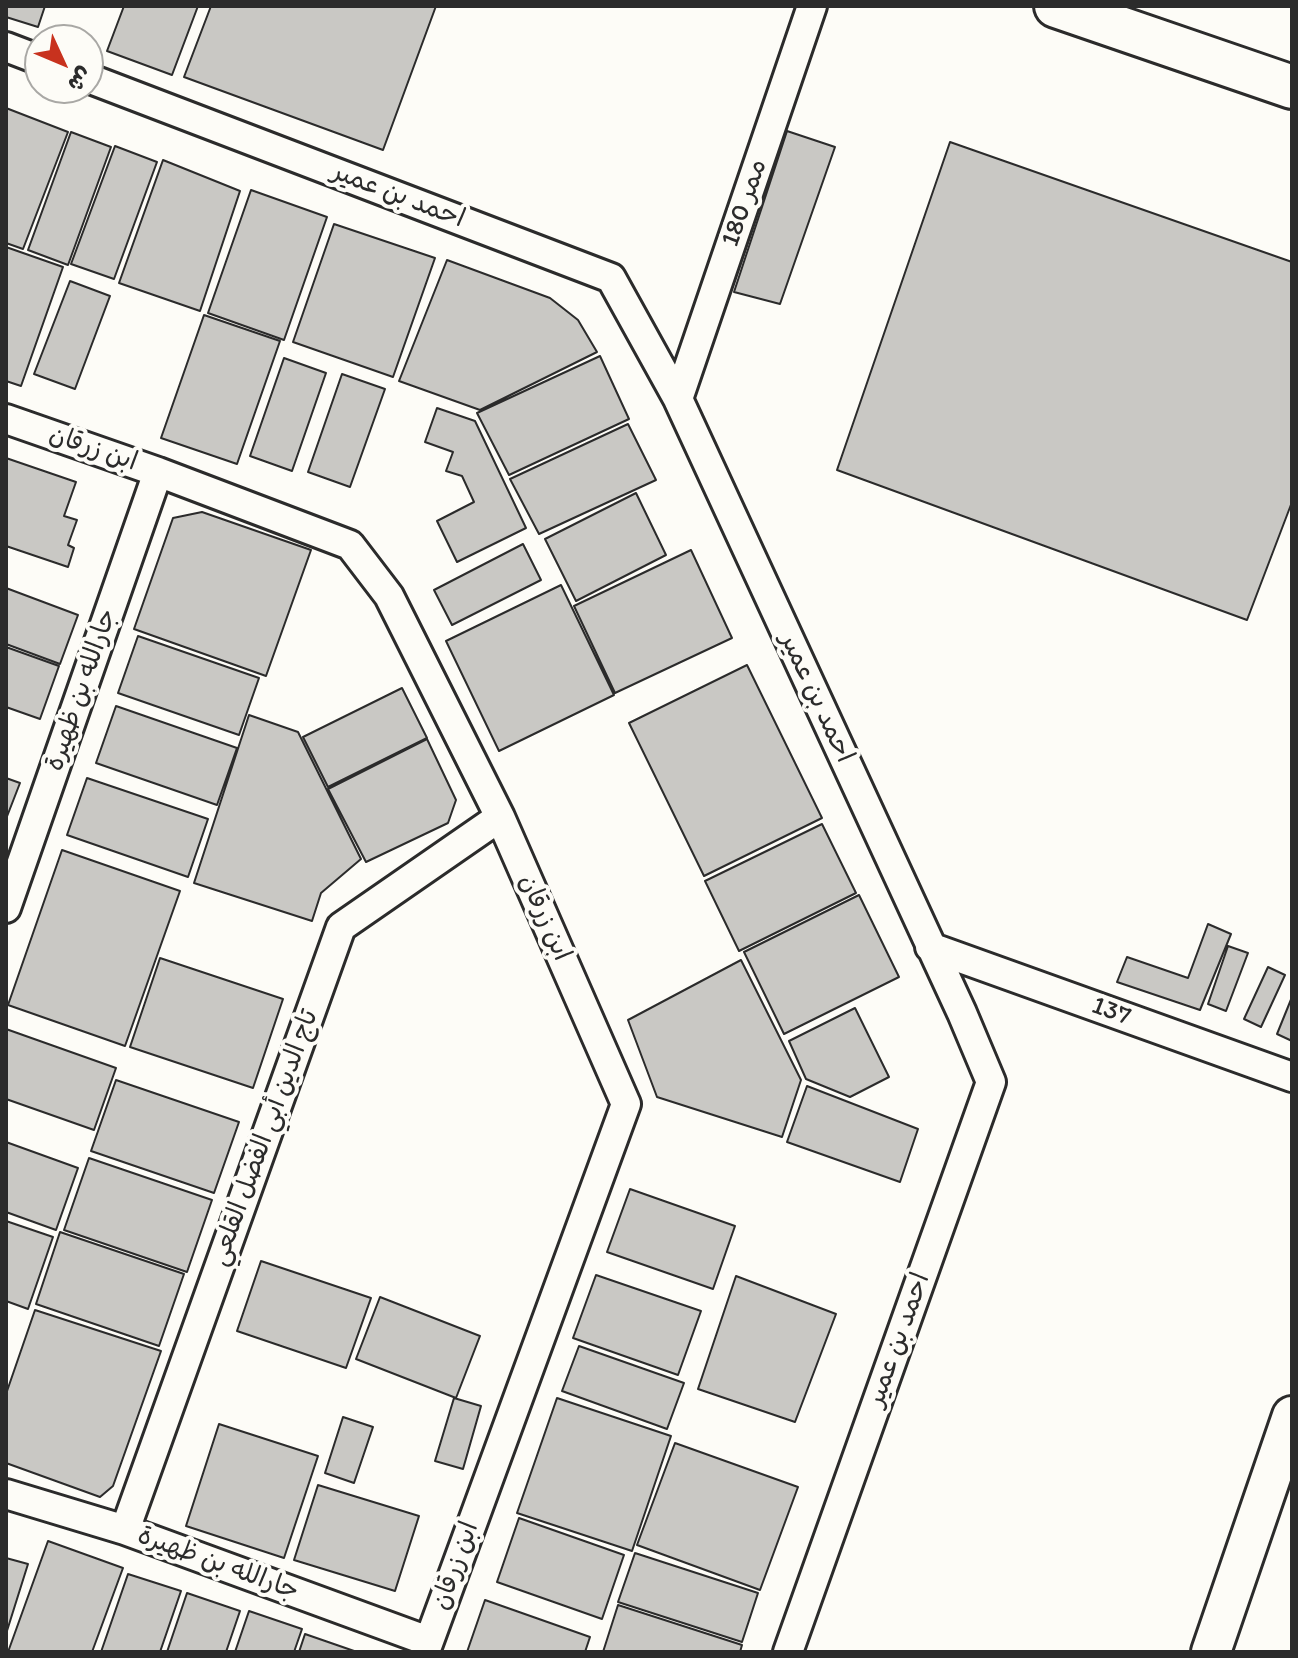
<!DOCTYPE html>
<meta charset="utf-8">
<style>
body{margin:0}
#map{position:relative;width:1298px;height:1658px;overflow:hidden;background:#fdfcf7;font-family:Itim,"Playpen Sans Arabic",sans-serif}
canvas{display:block}
.frame{position:absolute;inset:0;border:8px solid #2b2b2b;pointer-events:none}
.north{position:absolute;left:24px;top:24px;width:80px;height:80px;box-sizing:border-box;background:#fdfcf7;border:2px solid #a9a8a5;border-radius:50%;rotate:134deg;font-size:22px;font-weight:700;line-height:32px;text-align:center;color:#2b2b2b}
.north::after{content:'';display:block;margin:auto;width:28px;height:36px;background:#c8321e;clip-path:polygon(50% 0,100% 100%,50% 72%,0 100%)}
</style>
<div id="map">
<canvas width="1298" height="1658"></canvas>
<div class="frame"></div>
<div class="north">ش</div>
</div>
<script>
const context = document.querySelector('canvas').getContext('2d');
context.lineJoin = 'round';
function fillPath(path, color) {
  context.fillStyle = color;
  context.fill(path, 'evenodd');
}
function toPath(rows) {
  const path = new Path2D();
  for (const r of rows) {
    path.moveTo(r[0], r[1]);
    for (let i = 2; i < r.length; i += 2) path.lineTo(r[i], r[i + 1]);
  }
  return path;
}
function trace(path, color, width, dash) {
  context.strokeStyle = color;
  context.lineWidth = width;
  context.lineCap = dash ? 'butt' : 'round';
  context.setLineDash(dash || []);
  context.stroke(path);
}
function write(font, color, halo, rows, align = 'center') {
  context.font = font + ' Itim,"Playpen Sans Arabic",sans-serif';
  context.lineWidth = 8;
  context.setLineDash([]);
  context.textBaseline = 'middle';
  context.strokeStyle = halo;
  context.fillStyle = color;
  for (const [text, x, y, turn = 0] of rows) {
    context.save();
    context.translate(x, y);
    context.rotate((+turn || 0) * Math.PI / 180);
    context.textAlign = isNaN(turn) ? turn : align;
    if (halo) context.strokeText(text, 0, 0);
    context.fillText(text, 0, 0);
    context.restore();
  }
}
const building = toPath([
 [6,6,45,6,38,27,6,17,6,6],
 [124,6,198,6,172,75,107,51,124,6],
 [211,6,436,6,383,150,184,77,211,6],
 [6,108,68,132,23,249,6,243,6,108],
 [787,131,835,147,780,304,734,292,787,131],
 [71,132,111,147,68,265,28,250,71,132],
 [950,142,1292,262,1292,502,1247,620,837,470,950,142],
 [115,146,157,162,114,279,71,264,115,146],
 [163,160,240,191,200,311,119,283,163,160],
 [251,190,327,217,284,340,208,313,251,190],
 [334,224,435,258,393,377,293,342,334,224],
 [6,247,63,267,21,386,6,381,6,247],
 [447,260,550,298,578,320,597,352,480,410,399,381,447,260],
 [70,281,110,296,75,389,34,374,70,281],
 [204,315,280,341,237,464,161,438,204,315],
 [600,356,629,419,509,475,477,413,600,356],
 [284,358,326,373,292,471,250,456,284,358],
 [342,374,385,389,350,487,308,472,342,374],
 [437,408,475,421,526,528,457,562,437,521,474,502,462,476,446,471,453,452,425,442,437,408],
 [628,424,656,480,539,534,510,479,628,424],
 [6,458,76,482,64,516,77,520,68,545,74,548,68,567,6,546,6,458],
 [636,493,666,555,576,601,545,539,636,493],
 [202,512,311,550,266,676,134,629,173,518,202,512],
 [523,544,541,580,452,625,434,590,523,544],
 [691,550,732,638,615,693,574,606,691,550],
 [561,585,614,695,499,751,446,641,561,585],
 [6,588,78,615,60,664,6,644,6,588],
 [138,636,259,678,239,735,118,693,138,636],
 [6,647,59,666,40,719,6,707,6,647],
 [747,665,822,818,704,876,629,723,747,665],
 [402,688,427,738,328,787,303,737,402,688],
 [116,706,237,748,217,805,96,763,116,706],
 [249,715,298,732,361,859,321,893,312,921,194,883,249,715],
 [427,739,456,800,448,823,366,862,328,789,427,739],
 [6,778,20,783,6,819,6,778],
 [87,778,208,819,188,877,67,835,87,778],
 [822,824,856,893,739,951,705,881,822,824],
 [62,850,180,891,125,1046,8,1005,62,850],
 [859,895,899,977,784,1034,744,952,859,895],
 [1208,924,1231,934,1200,1010,1117,982,1127,957,1188,978,1208,924],
 [1228,946,1248,953,1226,1011,1208,1004,1228,946],
 [160,958,283,999,253,1088,130,1047,160,958],
 [741,960,801,1080,782,1137,657,1097,628,1020,741,960],
 [1268,967,1285,975,1261,1027,1244,1019,1268,967],
 [1292,997,1292,1041,1277,1034,1292,997],
 [855,1008,889,1077,850,1097,806,1079,789,1041,855,1008],
 [6,1029,116,1068,94,1130,6,1099,6,1029],
 [116,1080,239,1122,214,1193,91,1151,116,1080],
 [807,1086,918,1129,900,1182,787,1142,807,1086],
 [6,1142,78,1168,56,1230,6,1212,6,1142],
 [89,1158,212,1200,187,1272,64,1230,89,1158],
 [630,1189,735,1226,713,1289,607,1252,630,1189],
 [6,1221,53,1237,28,1309,6,1301,6,1221],
 [60,1232,184,1274,159,1346,36,1304,60,1232],
 [261,1261,371,1298,346,1368,237,1331,261,1261],
 [596,1275,701,1311,678,1375,573,1338,596,1275],
 [736,1276,836,1314,795,1422,698,1389,736,1276],
 [380,1297,480,1336,456,1398,356,1359,380,1297],
 [35,1310,161,1351,113,1486,100,1497,6,1463,6,1394,35,1310],
 [579,1346,684,1383,667,1429,562,1391,579,1346],
 [454,1398,481,1406,463,1469,435,1461,454,1398],
 [557,1398,671,1436,632,1551,517,1513,557,1398],
 [343,1417,373,1427,354,1483,325,1473,343,1417],
 [219,1424,318,1456,284,1558,186,1526,219,1424],
 [675,1443,798,1487,760,1590,637,1545,675,1443],
 [318,1485,419,1516,395,1591,294,1560,318,1485],
 [519,1518,624,1555,602,1619,497,1582,519,1518],
 [48,1541,123,1568,92,1652,8,1652,48,1541],
 [635,1553,758,1593,742,1642,618,1602,635,1553],
 [6,1558,28,1564,6,1634,6,1558],
 [128,1574,181,1591,160,1652,101,1652,128,1574],
 [187,1593,240,1611,226,1652,167,1652,187,1593],
 [485,1600,590,1637,585,1652,467,1652,485,1600],
 [618,1605,742,1645,740,1652,603,1652,618,1605],
 [249,1611,302,1629,294,1652,235,1652,249,1611],
 [305,1634,357,1652,299,1652,305,1634]
]);
const street = toPath([
 [6,47,40,60],
 [88,78,611,278,678,399,962,1013,991,1082,788,1652],
 [678,399,812,6],
 [6,419,158,472,350,545,389,596,500,817,626,1104,425,1652],
 [6,908,158,472],
 [930,947,1292,1077],
 [6,1494,125,1530,428,1641],
 [125,1530,341,927,500,817]
]);
const secondary = toPath([
 [1211,1652,1292,1416]
]);
const primary = toPath([
 [1056,6,1292,87]
]);
const streetNames = [
 ["احمد بن عمير",398,196,21],
 ["ممر 180",745,203,-71],
 ["ابن زرقان",93,449,19],
 ["جارالله بن ظهيرة",82,690,-71],
 ["احمد بن عمير",816,698,65],
 ["ابن زرقان",544,918,66],
 ["137",1111,1012,20],
 ["تاج الدين أبي الفضل القلعي",265,1138,-70],
 ["احمد بن عمير",899,1340,-70],
 ["جارالله بن ظهيرة",218,1564,20],
 ["ابن زرقان",456,1566,-70]
];
fillPath(building, '#c9c8c4');
trace(building, '#2b2b2b', 2);
trace(street, '#2b2b2b', 34);
trace(secondary, '#2b2b2b', 44);
trace(primary, '#2b2b2b', 48);
trace(street, '#fdfcf7', 28);
trace(secondary, '#fdfcf7', 38);
trace(primary, '#fdfcf7', 42);
write('26px', '#2b2b2b', '#fdfcf7', streetNames);
</script>
